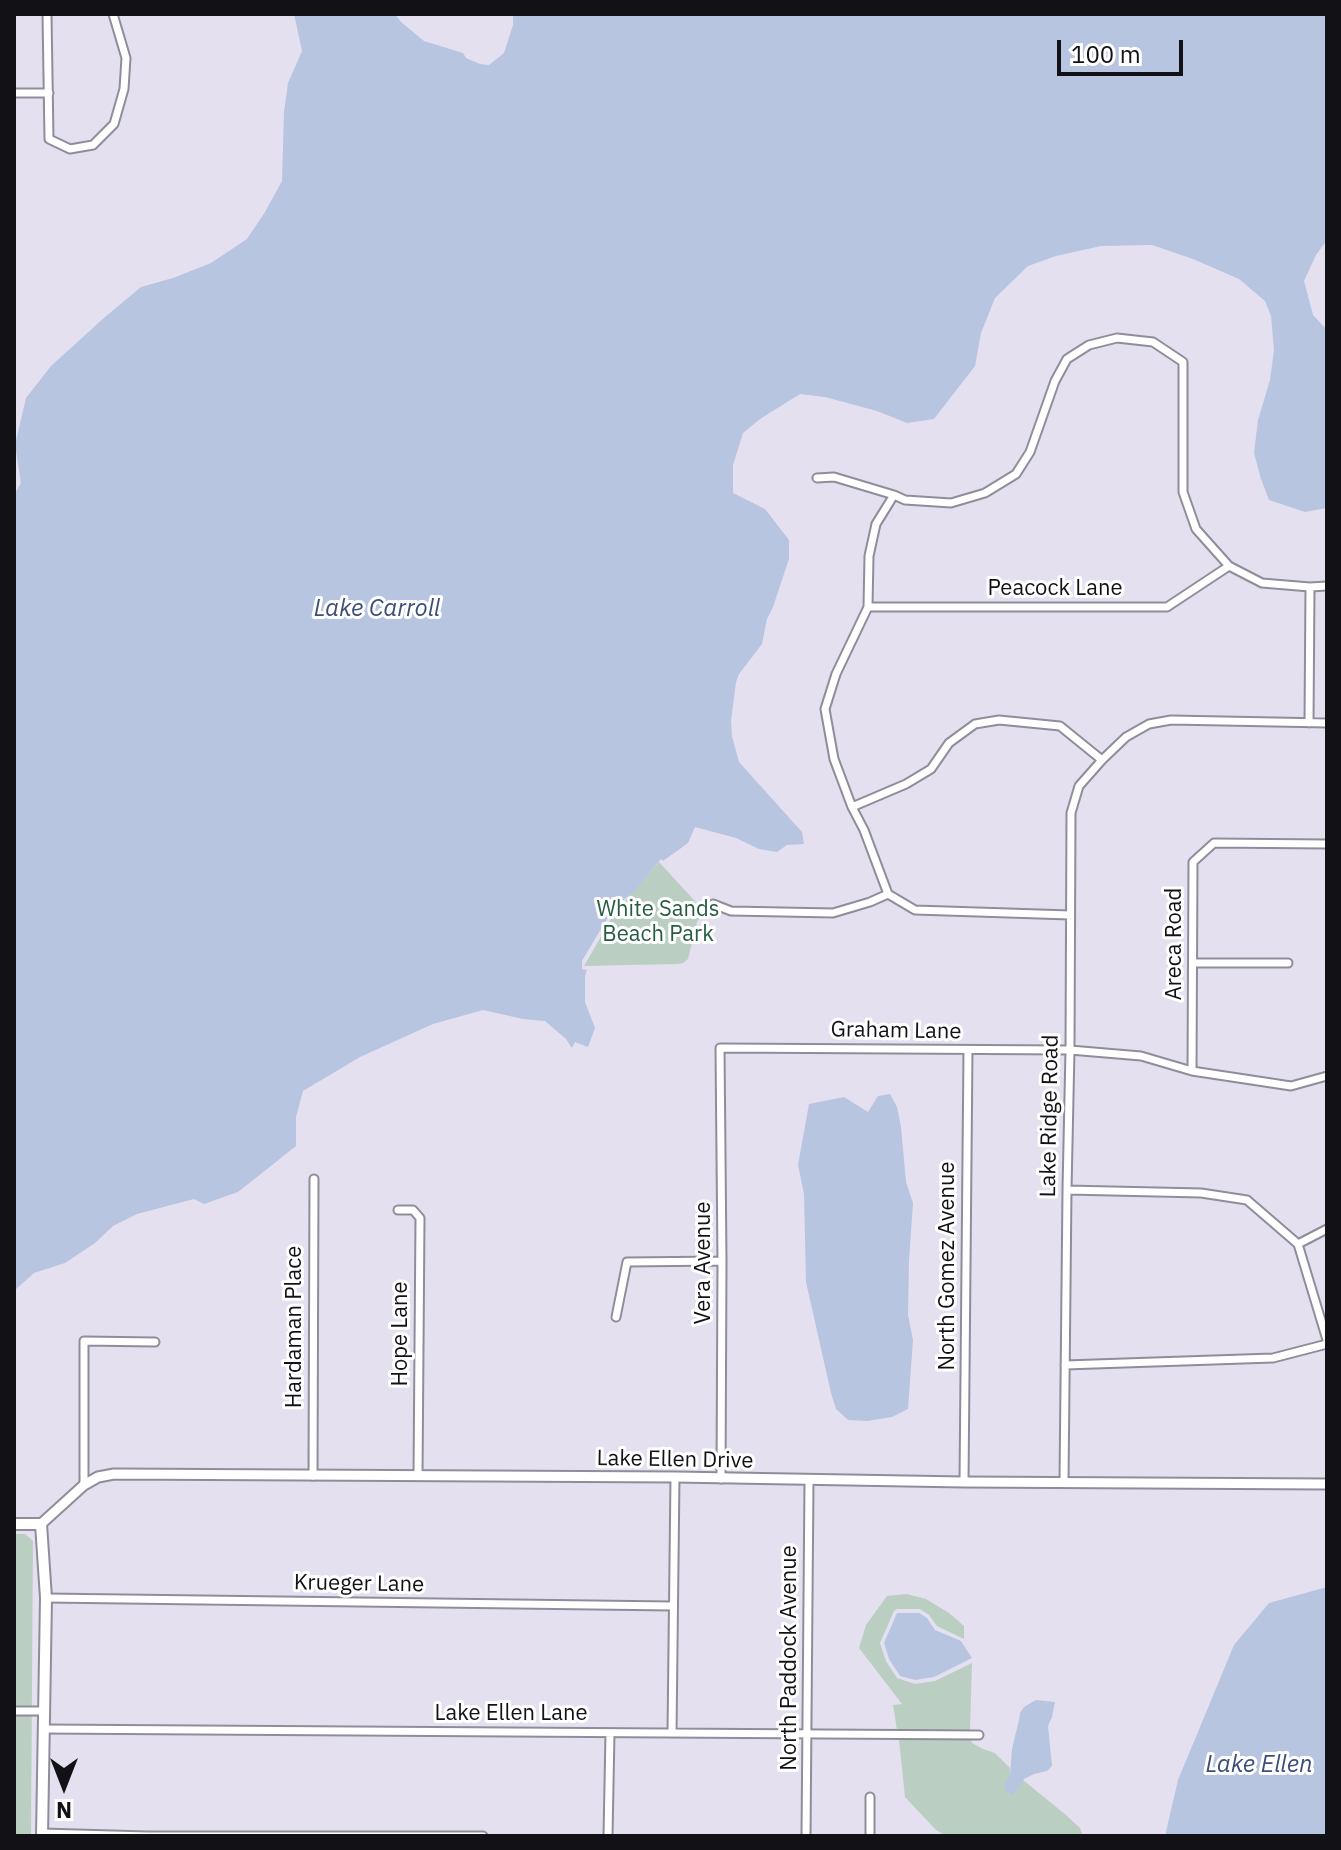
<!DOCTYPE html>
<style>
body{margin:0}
#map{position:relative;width:1341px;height:1850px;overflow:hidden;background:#e4e0ef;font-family:"IBM Plex Sans",sans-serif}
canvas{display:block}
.frame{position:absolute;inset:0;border:16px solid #121116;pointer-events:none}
.north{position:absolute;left:24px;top:1746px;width:80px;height:80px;-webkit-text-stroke:6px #fff;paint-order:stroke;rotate:180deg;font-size:22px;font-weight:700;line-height:32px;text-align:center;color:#121116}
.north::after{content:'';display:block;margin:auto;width:28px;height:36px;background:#121116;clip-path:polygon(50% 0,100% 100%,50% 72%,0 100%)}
.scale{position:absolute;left:1057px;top:40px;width:126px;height:36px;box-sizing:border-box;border:4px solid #121116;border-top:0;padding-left:10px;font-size:24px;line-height:28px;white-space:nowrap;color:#121116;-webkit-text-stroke:6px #fff;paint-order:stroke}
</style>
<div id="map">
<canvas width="1341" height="1850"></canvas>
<div class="frame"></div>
<div class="north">N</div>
<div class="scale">100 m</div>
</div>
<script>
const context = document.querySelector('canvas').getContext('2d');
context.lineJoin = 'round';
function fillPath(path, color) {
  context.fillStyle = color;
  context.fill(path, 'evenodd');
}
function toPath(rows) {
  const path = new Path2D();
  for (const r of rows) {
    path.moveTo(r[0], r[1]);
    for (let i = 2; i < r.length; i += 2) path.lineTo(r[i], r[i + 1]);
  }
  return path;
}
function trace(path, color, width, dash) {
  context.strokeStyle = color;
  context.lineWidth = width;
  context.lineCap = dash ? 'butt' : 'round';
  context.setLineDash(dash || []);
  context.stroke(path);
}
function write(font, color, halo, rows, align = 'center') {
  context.font = font + ' "IBM Plex Sans",sans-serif';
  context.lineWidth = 6;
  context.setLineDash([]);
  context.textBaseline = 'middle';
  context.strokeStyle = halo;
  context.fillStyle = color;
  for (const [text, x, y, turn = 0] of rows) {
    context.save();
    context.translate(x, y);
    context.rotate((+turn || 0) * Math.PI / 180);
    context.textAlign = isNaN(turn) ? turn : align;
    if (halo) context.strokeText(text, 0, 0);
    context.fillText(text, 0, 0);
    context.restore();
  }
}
const green = toPath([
 [659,862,704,911,697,922,688,959,683,963,677,964,584,966,614,914],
 [14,1534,25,1534,33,1541,31,1836,14,1836],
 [907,1594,926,1599,949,1613,964,1626,964,1639,937,1626,929,1615,920,1609,897,1609,894,1611,880,1643,886,1661,897,1678,915,1684,935,1681,972,1663,970,1730,897,1730,893,1705,902,1704,859,1648,866,1625,887,1596],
 [899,1740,971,1740,972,1743,983,1749,995,1753,1010,1768,1010,1776,1023,1780,1066,1815,1080,1828,1083,1836,946,1836,936,1830,905,1797]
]);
const water = toPath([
 [294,14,395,14,401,22,424,41,463,53,466,58,480,64,489,65,504,53,513,25,513,14,1327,14,1327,240,1316,255,1304,281,1313,315,1327,330,1327,508,1305,512,1269,500,1261,479,1254,453,1258,420,1270,380,1274,350,1271,316,1265,301,1239,279,1193,259,1152,245,1101,246,1056,256,1028,266,995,298,981,333,975,366,934,419,907,423,877,411,825,397,800,394,760,419,743,433,733,465,733,493,765,509,789,540,789,559,773,607,767,619,762,644,739,674,736,682,731,721,732,736,739,762,802,832,804,844,787,845,777,852,759,849,736,838,695,827,688,843,663,861,661,859,633,893,619,903,611,912,582,961,582,969,587,970,585,976,585,1002,595,1028,588,1047,575,1042,572,1048,566,1039,545,1021,523,1019,483,1010,433,1024,360,1057,303,1091,296,1117,296,1146,238,1192,204,1204,194,1199,137,1214,113,1226,95,1243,65,1263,34,1273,14,1291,14,495,21,483,15,445,26,398,51,366,105,317,141,287,173,278,211,263,247,239,265,212,282,181,284,112,288,83,302,51],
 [890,1094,897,1107,901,1127,906,1182,913,1203,909,1261,908,1315,913,1340,908,1409,892,1417,867,1421,848,1420,836,1409,831,1393,806,1282,804,1194,798,1165,809,1104,844,1097,868,1112,878,1096],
 [1327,1587,1327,1836,1165,1836,1178,1780,1234,1645,1269,1603],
 [897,1613,919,1613,927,1618,935,1630,961,1641,972,1658,934,1677,915,1680,900,1676,889,1659,884,1643],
 [1036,1700,1055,1702,1052,1717,1048,1726,1052,1766,1047,1771,1034,1774,1024,1779,1013,1795,1005,1790,1005,1783,1010,1775,1012,1749,1019,1720,1020,1713,1024,1707]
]);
const minor = toPath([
 [47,14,49,139,70,149,93,145,114,124,124,89,126,58,113,14],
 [14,93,49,93],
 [817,478,834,477,894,495],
 [868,607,1167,607,1229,566],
 [1309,723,1310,587],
 [852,807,906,784,931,769,949,743,975,724,999,720,1060,726,1102,760],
 [713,904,731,911,833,913,870,902,888,894],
 [1070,915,915,910,888,894,864,830,852,807,834,759,825,709,836,674,868,607,869,556,876,524,894,495,905,500,951,503,985,493,1016,474,1030,452,1055,381,1067,359,1089,345,1117,338,1153,342,1183,362,1183,492,1196,529,1229,566,1262,583,1310,587,1327,586],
 [1193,963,1288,963],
 [1192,1071,1193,862,1214,843,1327,844],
 [1067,1190,1201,1193,1247,1200,1298,1244,1327,1340],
 [398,1210,413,1210,420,1218,418,1476],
 [1298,1244,1327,1229],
 [616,1317,627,1262,722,1261],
 [1065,1365,1273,1358,1327,1344],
 [313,1476,314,1179],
 [721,1479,722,1261,720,1048,1070,1050,1141,1056,1192,1071,1291,1086,1327,1076],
 [964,1482,968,1050],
 [1064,1482,1067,1190,1070,1050,1071,813,1079,786,1102,760,1126,737,1149,724,1171,720,1327,723],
 [84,1485,84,1341,155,1342],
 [46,1598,672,1606],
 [14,1711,44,1711],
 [43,1729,979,1735],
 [672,1733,675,1477],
 [42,1833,147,1836,483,1836],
 [608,1836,610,1733],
 [806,1836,809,1481],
 [870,1836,870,1797]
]);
const tertiary = toPath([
 [41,1524,84,1485,98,1477,114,1474,675,1477,964,1482,1327,1484]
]);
const secondary = toPath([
 [14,1524,41,1524,46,1598,42,1836]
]);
const streetNames = [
 ["Peacock Lane",1055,589],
 ["Areca Road",1175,944,-90],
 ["Graham Lane",896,1031,1],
 ["Lake Ridge Road",1050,1116,-89],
 ["Vera Avenue",704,1263,-90],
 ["North Gomez Avenue",948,1266,-90],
 ["Hardaman Place",295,1327,-90],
 ["Hope Lane",401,1334,-90],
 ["Lake Ellen Drive",675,1460,1],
 ["Krueger Lane",359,1584,1],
 ["North Paddock Avenue",790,1658,-90],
 ["Lake Ellen Lane",511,1714]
];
const parkNames = [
 ["White Sands",658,910],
 ["Beach Park",658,935]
];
const waterNames = [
 ["Lake Carroll",377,609],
 ["Lake Ellen",1259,1765]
];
fillPath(green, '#bacfc2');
fillPath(water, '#b7c5e1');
trace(minor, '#908d9a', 11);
trace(tertiary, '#908d9a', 13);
trace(secondary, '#908d9a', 14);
trace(minor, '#fff', 7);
trace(tertiary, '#fff', 9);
trace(secondary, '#fff', 10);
write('22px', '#121116', '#fff', streetNames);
write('22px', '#275c41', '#fff', parkNames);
write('italic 24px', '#3c4f78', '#fff', waterNames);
</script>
